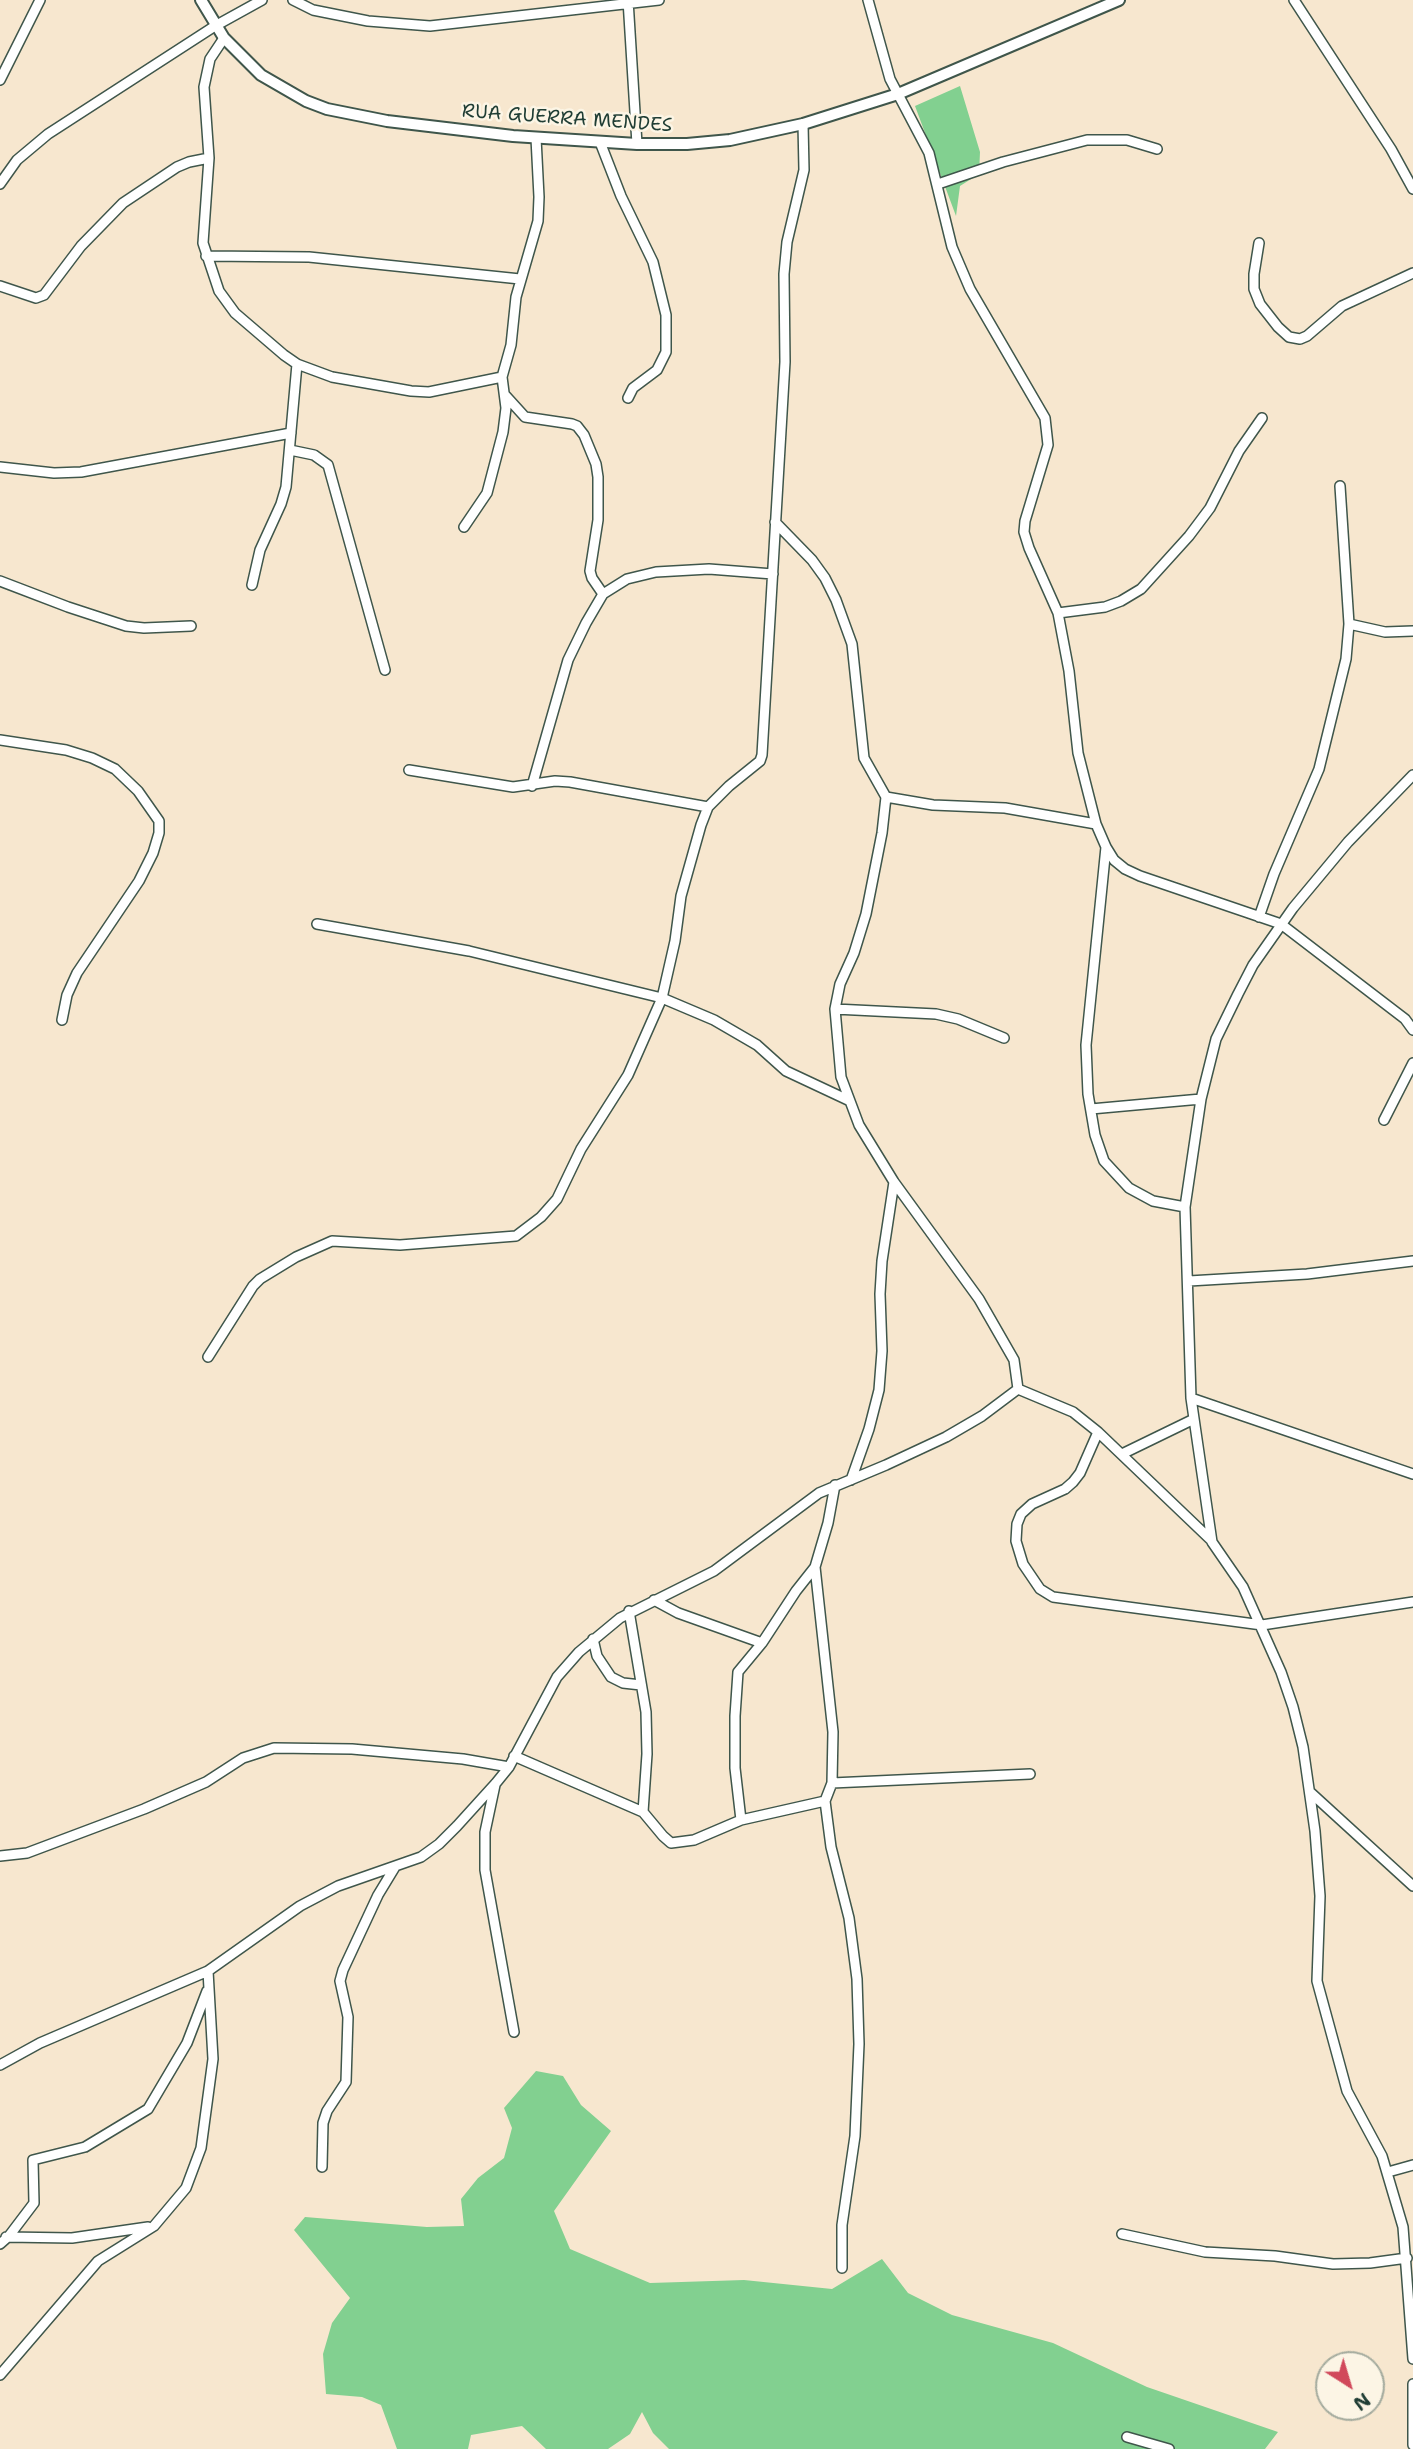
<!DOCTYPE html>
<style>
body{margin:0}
#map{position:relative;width:1413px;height:2449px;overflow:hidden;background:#f7e7cf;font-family:"Shantell Sans",sans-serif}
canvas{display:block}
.north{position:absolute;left:1315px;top:2351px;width:70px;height:70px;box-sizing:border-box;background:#fcf5e5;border:2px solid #a4ab9e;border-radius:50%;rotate:143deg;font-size:19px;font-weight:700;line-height:28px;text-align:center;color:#1f3d34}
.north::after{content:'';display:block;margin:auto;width:24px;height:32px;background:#d1495b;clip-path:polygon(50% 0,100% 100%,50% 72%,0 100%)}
</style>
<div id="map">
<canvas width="1413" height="2449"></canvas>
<div class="north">N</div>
</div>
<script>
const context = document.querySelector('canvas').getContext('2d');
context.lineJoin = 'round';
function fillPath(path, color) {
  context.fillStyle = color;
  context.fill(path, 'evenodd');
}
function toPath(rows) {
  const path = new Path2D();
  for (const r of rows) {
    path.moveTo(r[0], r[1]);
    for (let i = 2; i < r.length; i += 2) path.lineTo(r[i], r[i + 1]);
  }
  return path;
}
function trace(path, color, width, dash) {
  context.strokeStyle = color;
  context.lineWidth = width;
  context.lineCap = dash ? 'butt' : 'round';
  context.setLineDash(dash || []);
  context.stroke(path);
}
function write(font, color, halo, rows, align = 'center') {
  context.font = font + ' "Shantell Sans",sans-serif';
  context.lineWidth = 5;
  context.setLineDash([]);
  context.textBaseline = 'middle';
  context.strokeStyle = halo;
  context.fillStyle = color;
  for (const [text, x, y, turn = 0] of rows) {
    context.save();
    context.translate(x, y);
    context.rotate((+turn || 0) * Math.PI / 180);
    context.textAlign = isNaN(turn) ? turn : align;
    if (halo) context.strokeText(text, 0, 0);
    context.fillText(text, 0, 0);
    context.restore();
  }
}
const green = toPath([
 [960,86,980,152,979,174,960,186,956,216,915,106],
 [536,2071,563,2076,581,2105,611,2131,554,2211,570,2249,650,2283,744,2280,832,2289,882,2259,908,2293,952,2315,1053,2343,1147,2387,1278,2432,1265,2449,669,2449,653,2433,642,2412,630,2434,608,2449,546,2449,522,2426,471,2435,468,2449,397,2449,381,2405,362,2397,326,2394,323,2354,332,2323,350,2298,294,2230,305,2217,427,2227,464,2226,461,2199,478,2178,504,2158,512,2128,504,2108]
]);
const minor = toPath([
 [293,0,313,10,368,21,430,26,659,0],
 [628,0,637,144],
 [868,0,890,79,929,153,952,247,970,289,1045,418,1048,445,1025,521,1024,532,1029,548,1058,613,1069,671,1078,753,1096,824,1106,847,1114,860,1125,869,1140,876,1281,924,1405,1019,1413,1030],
 [1294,0,1391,149,1413,189],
 [0,80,40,0],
 [600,142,621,196,653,262,666,315,666,352,657,370,633,388,628,398],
 [209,158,203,243,219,291,235,313,284,355,297,364,332,377,411,391,429,392,502,377],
 [0,184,17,160,48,134,215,26,262,0],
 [938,184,1003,162,1087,140,1127,140,1157,149],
 [1259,243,1254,274,1254,289,1260,304,1278,327,1289,337,1300,339,1307,336,1342,306,1413,273],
 [206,256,309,257,520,279],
 [0,286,36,298,44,295,81,246,123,203,177,167,189,162,209,158,204,87,210,59,224,38],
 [505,395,525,417,572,424,577,426,584,435,596,464,598,477,598,520,590,571,592,578,603,594],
 [290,450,314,455,328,465,385,670],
 [0,467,54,473,81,472,291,433],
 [775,522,812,560,825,578,836,600,852,644,864,758,886,797,882,833,866,914,854,953,840,984,835,1009,841,1077,859,1125,894,1182,979,1299,1014,1360,1018,1389,1073,1412,1098,1432,1212,1541],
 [464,527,487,493,503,432,506,408,502,377,511,345,516,297,538,221,539,197,536,138],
 [0,581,68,607,126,626,144,628,191,626],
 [252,585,260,550,281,504,286,487,297,364],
 [1058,613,1105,607,1121,601,1141,589,1189,536,1210,508,1239,451,1262,418],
 [1349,624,1385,632,1413,631],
 [0,740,66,750,92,758,115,769,138,791,159,821,159,833,153,853,139,881,77,973,67,995,62,1020],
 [409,770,513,787,555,781,570,782,708,807],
 [1413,775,1348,842,1293,908,1253,965,1238,994,1216,1039,1201,1099,1185,1207,1191,1398,1212,1542,1243,1587,1281,1672,1293,1707,1303,1747,1315,1831,1320,1896,1317,1981,1347,2091,1382,2156,1403,2227,1413,2359],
 [532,786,568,660,586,623,603,594,627,579,656,572,709,569,773,574],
 [886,797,933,805,1005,808,1096,824],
 [1106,847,1086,1045,1088,1094,1095,1135,1104,1161,1129,1188,1153,1201,1185,1207],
 [1259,917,1274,874,1319,769,1346,659,1349,624,1340,486],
 [317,924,469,951,662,998,714,1020,757,1045,786,1071,850,1101],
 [835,1009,936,1014,958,1019,1004,1038],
 [1091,1109,1201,1099],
 [1384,1120,1413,1063],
 [1189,1281,1307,1274,1413,1261],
 [208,1357,253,1286,260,1279,296,1257,332,1241,400,1245,516,1236,541,1217,557,1199,581,1149,628,1075,662,998,675,941,681,896,701,825,708,807,729,786,760,761,762,755,785,362,784,274,787,242,804,170,803,124],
 [1191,1398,1413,1474],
 [1098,1432,1080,1473,1073,1482,1065,1489,1032,1504,1021,1514,1017,1524,1016,1541,1023,1564,1040,1589,1053,1597,1262,1625,1413,1602],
 [1122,1454,1194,1419],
 [851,1480,869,1429,879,1390,882,1351,880,1294,882,1261,894,1182],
 [835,1485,828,1523,815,1567,833,1732,832,1783,825,1801,831,1847,849,1918,857,1979,859,2044,855,2136,842,2225,842,2268],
 [654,1600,678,1613,762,1643],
 [629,1611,646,1712,647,1754,643,1812],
 [593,1639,597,1656,611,1677,623,1683,641,1685],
 [514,1756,643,1812,663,1836,671,1843,694,1840,741,1820,825,1801],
 [832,1783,1030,1774],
 [495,1785,485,1832,485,1870,514,2032],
 [1310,1792,1413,1886],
 [741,1820,735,1768,735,1716,738,1672,762,1643,796,1591,815,1567],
 [0,1856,27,1853,144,1809,206,1782,243,1758,274,1748,352,1749,463,1759,509,1767],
 [0,2065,40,2043,208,1971,300,1906,338,1886,421,1857,439,1844,457,1826,496,1783,509,1767,557,1677,579,1652,620,1618,714,1571,819,1493,886,1465,946,1437,982,1416,1018,1389],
 [322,2167,323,2123,327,2111,346,2082,348,2017,340,1981,343,1970,378,1895,395,1867],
 [1388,2172,1413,2165],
 [1122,2234,1205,2252,1275,2256,1333,2264,1370,2263,1407,2258],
 [6,2237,72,2238,148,2227],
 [0,2244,9,2236,34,2203,33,2160,85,2147,148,2109,187,2043,207,1991],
 [0,2375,98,2261,154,2226,186,2188,201,2148,213,2059,208,1971],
 [1413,2384,1413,2445],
 [1127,2437,1169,2449]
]);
const tertiary = toPath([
 [201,0,224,38,261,75,306,101,327,109,387,121,513,136,637,144,687,144,730,140,803,124,898,94,1119,0]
]);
const streetNames = [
 ["RUA GUERRA MENDES",567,119,4]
];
fillPath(green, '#82d090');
trace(minor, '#3f564b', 12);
trace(tertiary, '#3f564b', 14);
trace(minor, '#fff', 9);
trace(tertiary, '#fff', 10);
write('19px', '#1f3d34', '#fcf5e5', streetNames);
</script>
